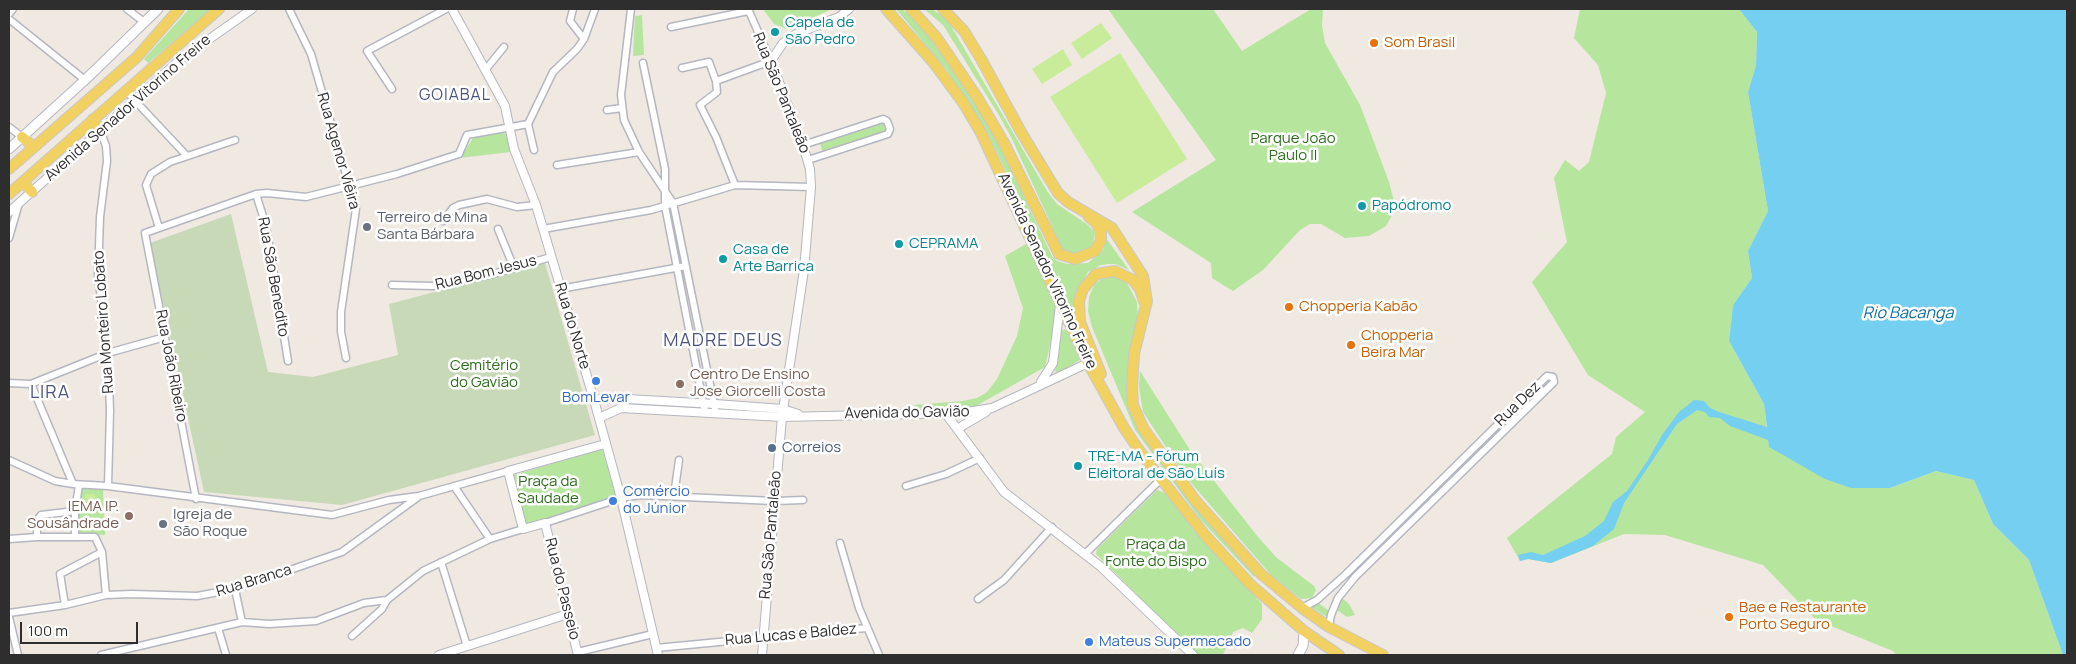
<!DOCTYPE html>
<meta charset="utf-8">
<style>
body{margin:0}
#map{position:relative;width:2076px;height:664px;overflow:hidden;background:#efe9e1;font-family:Manrope,sans-serif}
canvas{display:block}
.frame{position:absolute;inset:0;border:10px solid #2e2e2e;pointer-events:none}
.scale{position:absolute;left:20px;top:622px;width:118px;height:22px;box-sizing:border-box;border:2px solid #2e2e2e;border-top:0;padding-left:6px;font-size:15px;line-height:18px;white-space:nowrap;color:#2e2e2e;-webkit-text-stroke:4px #fff;paint-order:stroke}
</style>
<div id="map">
<canvas width="2076" height="664"></canvas>
<div class="frame"></div>
<div class="scale">100 m</div>
</div>
<script>
const context = document.querySelector('canvas').getContext('2d');
context.lineJoin = 'round';
function fillPath(path, color) {
  context.fillStyle = color;
  context.fill(path, 'evenodd');
}
function toPath(rows) {
  const path = new Path2D();
  for (const r of rows) {
    path.moveTo(r[0], r[1]);
    for (let i = 2; i < r.length; i += 2) path.lineTo(r[i], r[i + 1]);
  }
  return path;
}
function trace(path, color, width, dash) {
  context.strokeStyle = color;
  context.lineWidth = width;
  context.lineCap = dash ? 'butt' : 'round';
  context.setLineDash(dash || []);
  context.stroke(path);
}
function write(font, color, halo, rows, align = 'center') {
  context.font = font + ' Manrope,sans-serif';
  context.lineWidth = 5;
  context.setLineDash([]);
  context.textBaseline = 'middle';
  context.strokeStyle = halo;
  context.fillStyle = color;
  for (const [text, x, y, turn = 0] of rows) {
    context.save();
    context.translate(x, y);
    context.rotate((+turn || 0) * Math.PI / 180);
    context.textAlign = isNaN(turn) ? turn : align;
    if (halo) context.strokeText(text, 0, 0);
    context.fillText(text, 0, 0);
    context.restore();
  }
}
const green = toPath([
 [189,9,211,9,148,63,144,59],
 [763,9,832,9,787,29,774,24],
 [896,9,902,9,912,17,928,35,991,127,1052,256,1057,261,1067,264,1088,263,1103,250,1106,238,1129,270,1115,264,1109,264,1101,265,1088,272,1078,290,1077,321,988,134,946,69],
 [924,9,932,9,947,19,1047,191,1057,204,1088,225,1095,233,1092,248,1075,255,1063,250,1012,139,1000,117,943,25],
 [1108,9,1213,9,1242,51,1311,9,1323,9,1322,25,1325,43,1360,105,1389,182,1394,201,1394,212,1386,226,1369,236,1345,238,1321,224,1310,224,1300,230,1263,270,1233,291,1212,278,1211,263,1132,212,1216,160],
 [1580,9,1739,9,1757,32,1756,65,1748,92,1768,211,1748,251,1752,278,1733,305,1729,341,1764,404,1769,447,1890,488,1936,471,1974,480,1993,524,2029,560,2063,655,1896,655,1893,651,1816,620,1763,565,1665,535,1624,534,1551,563,1528,559,1520,561,1507,538,1612,454,1616,437,1645,412,1588,375,1532,282,1567,242,1554,178,1565,160,1579,171,1589,162,1606,93,1598,65,1574,38],
 [642,15,644,55,633,56,635,16],
 [883,122,886,131,822,151,820,142],
 [502,132,507,135,510,152,460,158,473,138],
 [1028,243,1056,307,1052,337,1045,367,976,406,966,408,916,410,914,405,962,401,977,398,987,392,997,379,1017,336,1023,308,1005,256],
 [1114,275,1127,283,1137,302,1138,319,1129,355,1130,409,1132,416,1199,511,1256,574,1254,577,1200,519,1135,430,1092,327,1088,311,1089,297,1094,285,1102,278],
 [1066,329,1080,360,1060,372,1057,372,1055,371,1061,331],
 [1140,371,1190,450,1258,537,1277,558,1314,586,1316,590,1312,598,1301,599,1272,576,1185,476,1143,412,1139,387],
 [602,449,617,495,526,525,514,475],
 [81,489,103,489,105,535,77,533],
 [1157,490,1165,493,1195,532,1262,604,1262,619,1252,633,1243,628,1233,632,1223,655,1197,655,1096,554,1097,549],
 [1343,599,1349,604,1355,615,1347,617,1337,610,1341,600],
 [1318,603,1328,610,1327,617,1311,607]
]);
const cemetery = toPath([
 [231,214,268,372,313,377,398,355,389,304,545,263,595,435,342,505,204,492,150,243]
]);
const pitch = toPath([
 [1101,23,1112,38,1082,59,1071,43],
 [1063,49,1072,65,1042,84,1032,69],
 [1120,53,1187,159,1117,203,1050,97],
 [85,494,95,494,95,514,84,514]
]);
const water = toPath([
 [1739,9,2067,9,2067,655,2063,655,2029,560,1993,524,1974,480,1936,471,1890,488,1851,488,1825,479,1769,447,1768,440,1730,426,1720,418,1709,417,1705,412,1697,410,1677,424,1624,503,1614,529,1593,546,1551,563,1528,559,1520,561,1518,555,1531,552,1543,555,1585,536,1604,521,1613,502,1627,491,1648,460,1662,435,1679,412,1694,400,1704,401,1710,408,1719,412,1767,427,1764,404,1729,341,1733,305,1752,278,1748,251,1768,211,1748,92,1756,65,1757,32]
]);
const minor = toPath([
 [127,9,144,22],
 [289,9,311,54,356,209,341,312,341,332,346,358],
 [573,9,570,21,584,39],
 [631,9,621,95,624,120,639,152,673,203,715,409],
 [9,14,13,9],
 [9,19,85,80],
 [671,27,748,11],
 [643,63,665,169,665,206,705,412],
 [682,68,709,62,716,81],
 [486,69,504,47],
 [392,89,367,51,446,9],
 [125,90,187,156],
 [607,110,622,108],
 [528,124,534,150],
 [9,127,22,137],
 [100,130,106,146,107,161,100,217,98,276,108,353,110,411,108,486],
 [803,145,883,119,887,121,890,129,888,134,808,160],
 [557,165,639,152],
 [735,185,716,137,700,105,717,92,716,81,771,61,748,9],
 [256,194,266,226,288,361],
 [443,221,453,208,459,205,487,199,517,207,536,205],
 [159,228,146,185,151,174,170,162,235,140],
 [498,229,514,268],
 [543,229,651,210,735,185,811,187],
 [9,238,19,203],
 [392,285,433,286,493,274,551,257],
 [560,289,686,266],
 [9,383,31,384,108,353,165,337],
 [31,384,73,484],
 [9,460,55,481,73,484,108,486,332,515,389,500,419,496,508,471],
 [454,486,490,539],
 [906,486,946,474,980,458],
 [674,496,679,460],
 [196,499,145,233,256,194,267,193,306,197,397,174,459,154,467,135,528,124,553,72,577,49,584,39,595,9],
 [75,511,41,515,37,520,37,537,95,537,102,552,106,595],
 [545,523,621,498,640,495,774,501,803,500],
 [75,536,75,511,79,485],
 [9,539,37,537],
 [840,543,859,608,879,655],
 [1085,554,1160,480],
 [441,562,467,646],
 [235,589,242,622],
 [978,599,1004,580,1052,527],
 [65,605,60,574,102,552],
 [1302,608,1317,600,1346,574,1547,376,1553,377,1554,382,1355,577,1338,598,1331,615,1329,627],
 [9,613,65,605,106,595,132,594,197,596,235,589,342,552,418,497],
 [9,617,18,655],
 [218,628,226,655],
 [352,636,382,609,387,600,423,571,490,539,523,529],
 [656,648,866,628],
 [578,652,653,634],
 [101,655,242,622,269,624,316,621,364,603,387,600]
]);
const tertiary = toPath([
 [452,9,505,106,514,149,536,205,594,400,621,498,658,655],
 [9,212,181,59,252,9],
 [1041,382,1053,363,1060,305],
 [594,400,610,398,715,404,783,409,798,414],
 [946,414,1004,492,1100,566,1193,655],
 [599,418,621,408,782,417,961,413,992,408,1088,363],
 [957,429,986,412],
 [439,655,568,614],
 [578,655,545,523,523,529,508,471,605,444],
 [762,655,782,417,804,270,811,187,810,169,803,145,771,61,783,43,796,34,839,17,849,9]
]);
const secondary = toPath([
 [9,149,85,80,158,9],
 [1298,655,1303,646,1304,631]
]);
const primary = toPath([
 [886,9,933,62,964,104,981,133,1088,363,1124,428,1141,453,1204,534,1251,585,1304,631,1339,655],
 [911,9,937,38,977,97,1003,141,1059,254,1075,259,1095,251,1101,240,1101,232,1096,223,1089,217],
 [943,9,964,31,981,59,1021,132,1058,193,1068,202,1112,228,1143,276,1147,301,1134,354,1132,388,1133,405,1143,428,1195,500,1261,574,1302,608,1329,627,1383,655],
 [93,119,100,130],
 [22,137,34,147],
 [9,169,137,57,179,9],
 [23,182,32,192],
 [9,194,219,9],
 [1101,374,1080,322,1079,301,1083,289,1096,274,1115,271,1133,280,1140,289,1144,301]
]);
const markers = [
 [775,32,5,"#0f9aa8"],
 [1374,43,5,"#e8710a"],
 [1362,206,5,"#0f9aa8"],
 [367,227,5,"#6b7280"],
 [899,244,5,"#0f9aa8"],
 [723,259,5,"#0f9aa8"],
 [1289,307,5,"#e8710a"],
 [1351,345,5,"#e8710a"],
 [596,381,5,"#3f7fe0"],
 [680,384,5,"#8d6e63"],
 [772,448,5,"#5c6f8a"],
 [1078,466,5,"#0f9aa8"],
 [613,501,5,"#3f7fe0"],
 [129,516,5,"#8d6e63"],
 [163,524,5,"#6b7280"],
 [1729,617,5,"#e8710a"],
 [1089,642,5,"#3f7fe0"]
];
const cultureNames = [
 ["Capela de",785,23],
 ["São Pedro",785,40],
 ["Papódromo",1372,206],
 ["CEPRAMA",909,244],
 ["Casa de",733,250],
 ["Arte Barrica",733,267],
 ["TRE-MA - Fórum",1088,457],
 ["Eleitoral de São Luís",1088,474]
];
const foodNames = [
 ["Som Brasil",1384,43],
 ["Chopperia Kabão",1299,307],
 ["Chopperia",1361,336],
 ["Beira Mar",1361,353],
 ["Bae e Restaurante",1739,608],
 ["Porto Seguro",1739,625]
];
const streetNames = [
 ["Rua São Pantaleão",781,93,68],
 ["Avenida Senador Vitorino Freire",128,108,-41],
 ["Rua Agenor Viêira",338,151,74],
 ["Avenida Senador Vitorino Freire",1047,271,65],
 ["Rua Bom Jesus",486,273,-14],
 ["Rua São Benedito",273,277,80],
 ["Rua Monteiro Lobato",104,322,-94],
 ["Rua do Norte",572,326,73],
 ["Rua João Ribeiro",171,366,79],
 ["Rua Dez",1518,404,-44],
 ["Avenida do Gavião",907,413,-1],
 ["Rua São Pantaleão",771,535,-85],
 ["Rua Branca",254,581,-17],
 ["Rua do Passeio",562,589,76],
 ["Rua Lucas e Baldez",791,635,-5]
];
const parkNames = [
 ["Parque João",1293,139],
 ["Paulo II",1293,156],
 ["Cemitério",484,366],
 ["do Gavião",484,383],
 ["Praça da",548,482],
 ["Saudade",548,499],
 ["Praça da",1156,545],
 ["Fonte do Bispo",1156,562]
];
const worshipNames = [
 ["Terreiro de Mina",377,218],
 ["Santa Bárbara",377,235],
 ["Igreja de",173,515],
 ["São Roque",173,532]
];
const educationNames = [
 ["Centro De Ensino",690,375],
 ["Jose Giorcelli Costa",690,392],
 ["IEMA IP.",119,507,"right"],
 ["Sousândrade",119,524,"right"]
];
const shopNames = [
 ["BomLevar",596,398,"center"],
 ["Comércio",623,492],
 ["do Júnior",623,509],
 ["Mateus Supermecado",1099,642]
];
const serviceNames = [
 ["Correios",782,448]
];
const neighbourhoodNames = [
 ["GOIABAL",455,96]
];
const waterNames = [
 ["Rio Bacanga",1908,314]
];
const quarterNames = [
 ["MADRE DEUS",723,341],
 ["LIRA",50,393]
];
fillPath(green, '#b6e59e');
fillPath(cemetery, '#c8d9b8');
fillPath(pitch, '#c9ec9a');
fillPath(water, '#75cff0');
trace(minor, '#b4b7c1', 9);
trace(tertiary, '#b4b7c1', 10);
trace(secondary, '#b4b7c1', 11);
trace(primary, '#c9c9c9', 12);
trace(minor, '#fff', 6);
trace(tertiary, '#fff', 8);
trace(secondary, '#fff', 9);
trace(primary, '#f2d163', 10);
for (const [x, y, r, color] of markers) {
  const dot = new Path2D();
  dot.arc(x, y, r, 0, 2 * Math.PI);
  context.fillStyle = color;
  context.fill(dot);
  trace(dot, '#fff', 2);
}
write('15px', '#0d838f', '#fff', cultureNames, 'left');
write('15px', '#c56008', '#fff', foodNames, 'left');
write('15px', '#2e2e2e', '#fff', streetNames);
write('15px', '#2c6e1b', '#fff', parkNames);
write('15px', '#5b616d', '#fff', worshipNames, 'left');
write('15px', '#785e54', '#fff', educationNames, 'left');
write('15px', '#366cbe', '#fff', shopNames, 'left');
write('15px', '#4e5e75', '#fff', serviceNames, 'left');
context.letterSpacing = '1px';
write('16px', '#4d5680', '#fff', neighbourhoodNames);
context.letterSpacing = '0px';
write('italic 16px', '#0d6fa3', '#fff', waterNames);
context.letterSpacing = '1px';
write('18px', '#4d5680', '#fff', quarterNames);
context.letterSpacing = '0px';
</script>
